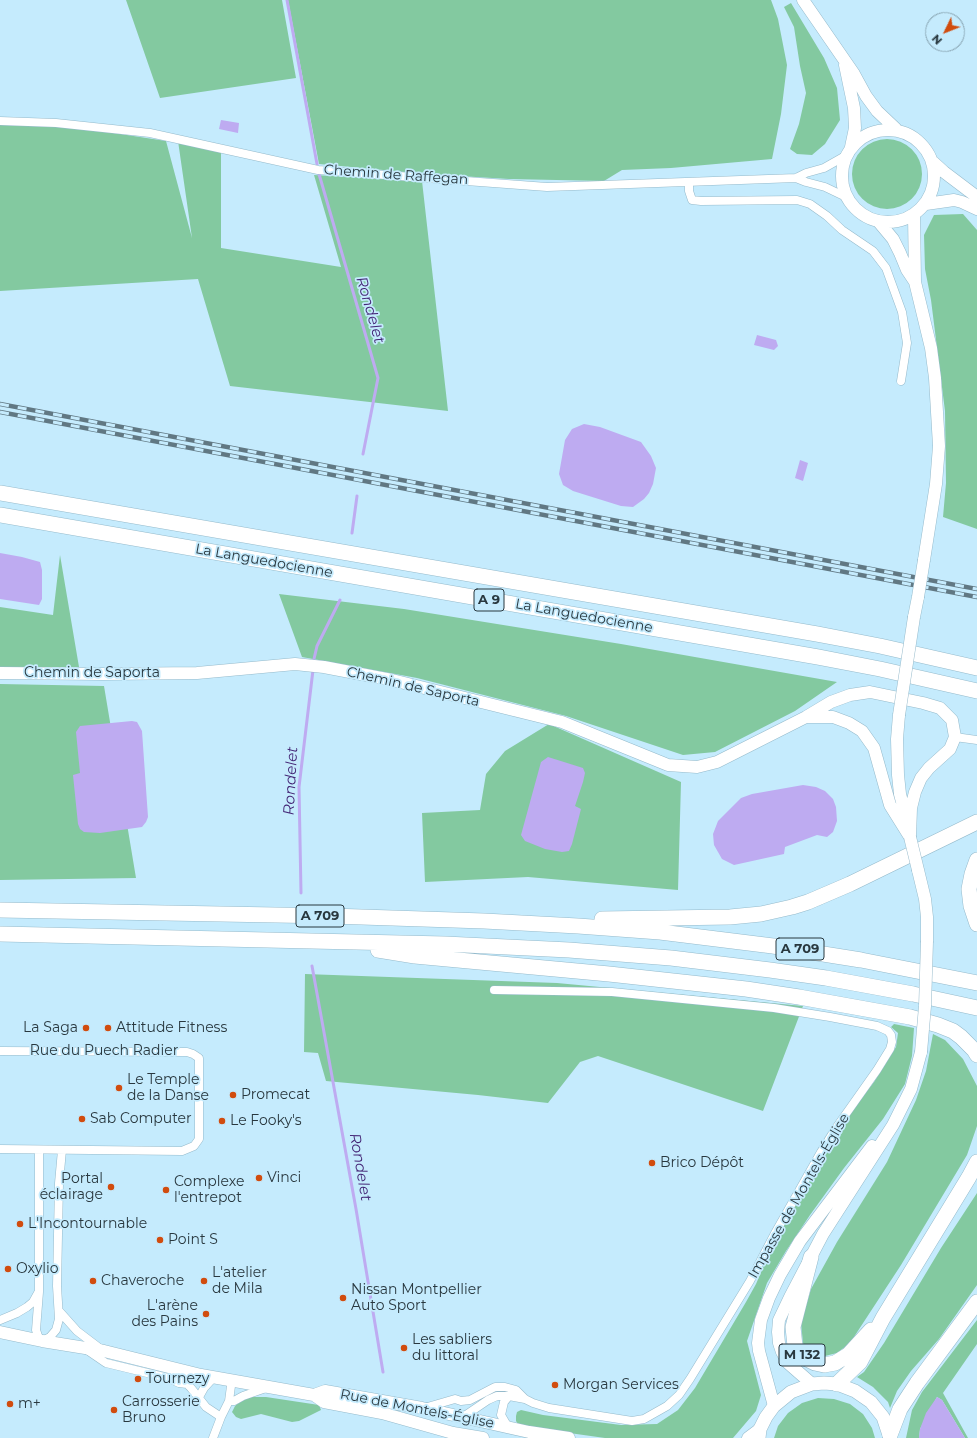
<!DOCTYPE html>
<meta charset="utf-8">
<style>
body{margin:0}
#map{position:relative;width:977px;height:1438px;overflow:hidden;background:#c5ebfd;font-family:Montserrat,sans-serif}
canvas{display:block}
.north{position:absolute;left:925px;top:12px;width:40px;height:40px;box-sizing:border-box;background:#c5ebfd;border:1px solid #87a3b1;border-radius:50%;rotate:227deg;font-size:11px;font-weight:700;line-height:16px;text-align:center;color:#29383f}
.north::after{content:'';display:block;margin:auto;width:14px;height:18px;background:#d14c0e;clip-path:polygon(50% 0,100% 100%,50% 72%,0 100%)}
</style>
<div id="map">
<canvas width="977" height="1438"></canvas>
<div class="north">N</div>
</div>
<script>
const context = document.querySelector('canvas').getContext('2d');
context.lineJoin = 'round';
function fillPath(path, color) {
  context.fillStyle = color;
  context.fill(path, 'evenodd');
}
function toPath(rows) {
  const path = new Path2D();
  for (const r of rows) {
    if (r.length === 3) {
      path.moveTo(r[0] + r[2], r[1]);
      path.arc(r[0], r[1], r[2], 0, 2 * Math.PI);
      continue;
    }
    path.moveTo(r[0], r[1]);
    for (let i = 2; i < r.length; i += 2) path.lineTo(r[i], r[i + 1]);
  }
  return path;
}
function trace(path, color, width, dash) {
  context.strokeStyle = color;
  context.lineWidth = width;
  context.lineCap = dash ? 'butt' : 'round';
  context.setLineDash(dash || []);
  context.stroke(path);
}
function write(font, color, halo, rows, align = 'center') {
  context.font = font + ' Montserrat,sans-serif';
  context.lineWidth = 3.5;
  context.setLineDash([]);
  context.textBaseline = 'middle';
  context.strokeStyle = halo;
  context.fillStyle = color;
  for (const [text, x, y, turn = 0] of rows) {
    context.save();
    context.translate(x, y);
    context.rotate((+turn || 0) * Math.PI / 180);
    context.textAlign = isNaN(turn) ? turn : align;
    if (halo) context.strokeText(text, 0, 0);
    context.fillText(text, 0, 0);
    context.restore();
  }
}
const green = toPath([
 [126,0,282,0,296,78,160,98],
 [288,0,771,0,778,19,787,65,781,114,772,159,671,168,622,170,604,181,509,179,426,174,319,164],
 [791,3,824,58,837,88,840,120,825,144,812,155,797,154,790,149,799,124,806,93,800,66,794,27,784,7],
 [0,121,42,122,166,141,192,238,178,141,221,150,221,248,341,267,314,175,422,181,448,411,230,386,198,279,0,291],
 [887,174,35],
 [963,214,977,230,977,529,943,517,946,483,945,411,931,300,925,269,924,235,934,215],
 [60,555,79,667,0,667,0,607,53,615],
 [279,594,404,609,621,644,837,682,795,711,715,752,683,755,566,716,417,678,302,657],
 [0,684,104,686,136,878,0,880],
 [549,724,681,782,678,890,528,877,425,882,422,813,480,810,486,774,505,751],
 [305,974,557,983,803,1006,763,1111,598,1056,580,1062,548,1103,478,1095,326,1081,318,1053,304,1052],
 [894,1024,914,1028,912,1056,905,1084,883,1119,844,1168,810,1215,786,1251,767,1283,747,1341,761,1395,756,1411,733,1438,605,1438,555,1431,518,1424,516,1421,516,1416,517,1412,521,1410,543,1415,621,1425,657,1424,678,1410,695,1388,746,1302,756,1284,774,1242,822,1159,854,1108,874,1082,896,1047,898,1033,891,1027],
 [933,1034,945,1040,963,1059,977,1086,977,1126,967,1155,901,1265,850,1343,837,1353,821,1357,813,1354,806,1349,803,1343,801,1323,811,1289,837,1242,887,1162,916,1100,926,1071],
 [977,1193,977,1285,939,1339,911,1371,897,1391,890,1408,888,1402,873,1387,857,1377,864,1372,884,1343,941,1248],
 [977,1320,977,1344,943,1393,968,1438,965,1438,942,1400,937,1397,920,1429,919,1438,906,1438,912,1410,922,1392],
 [250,1397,266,1397,319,1405,321,1410,299,1421,292,1422,261,1414,241,1419,236,1417,232,1412,235,1406,242,1400],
 [818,1398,834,1399,850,1404,863,1414,872,1428,875,1438,774,1438,778,1426,788,1413,802,1403]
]);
const water = toPath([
 [221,120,239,123,238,133,219,129],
 [757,335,776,340,778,346,774,350,754,345],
 [584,424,600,427,641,442,651,456,656,468,653,484,649,493,644,499,633,507,621,506,573,491,563,485,559,474,565,440,572,429],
 [800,460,808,463,803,481,795,478],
 [0,553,22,557,40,562,42,570,42,599,39,605,0,599],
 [132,721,137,722,142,731,148,817,146,822,142,827,100,833,84,832,80,829,78,824,73,775,80,773,76,732,80,726],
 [548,757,583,768,585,773,583,782,575,806,581,809,572,844,569,851,562,852,545,849,525,841,521,835,541,762],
 [803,785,816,787,825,791,833,799,836,807,837,821,833,832,827,837,817,835,785,847,784,854,734,865,722,859,714,845,713,834,718,821,741,798,752,794],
 [937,1397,942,1400,965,1438,919,1438,920,1429,926,1413]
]);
const stream = toPath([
 [287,0,317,164],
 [319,174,378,378,363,454],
 [352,533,357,496],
 [314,659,317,646,340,600],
 [301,893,299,787,313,670],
 [312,966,356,1209,383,1372]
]);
const street = toPath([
 [0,121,56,123,150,133,318,170,547,187,796,178,806,173,824,168,847,155],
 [796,178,806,182,825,187,848,198],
 [689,182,689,191,692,200,701,201,797,200,810,204,827,216,842,230,873,251,886,268,902,312,907,343,901,381],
 [955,737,977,740],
 [0,1051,187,1052,193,1054,199,1058,199,1139,194,1146,182,1151,0,1149],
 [39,1150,39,1292,36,1330,38,1336,42,1341,50,1337,56,1330,59,1319,57,1286,59,1183,62,1150],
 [60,1312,77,1331,102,1350],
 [0,1320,17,1313,27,1307,33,1302,38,1293],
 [87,1350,106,1363,168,1378,179,1383,187,1384],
 [172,1369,191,1388,206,1407,221,1417],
 [199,1397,204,1388,214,1377],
 [229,1401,234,1401,243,1396,266,1388],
 [424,1408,455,1399,461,1401,470,1400,495,1387,505,1387,516,1390,525,1399,533,1403,549,1408,632,1421,644,1419,667,1406,679,1395,690,1379,750,1281,774,1235,821,1152,836,1128,877,1070,890,1049,892,1042,891,1035,888,1031,877,1026,830,1017,774,1008,612,992,494,990],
 [463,1417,488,1400,497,1396,509,1396],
 [508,1427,501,1415,504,1402,509,1396,525,1399],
 [213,1438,221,1417,229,1401,231,1386,230,1380]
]);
const secondary = toPath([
 [803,0,854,74,866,96,877,111,896,129],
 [845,65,854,108,855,128,851,147],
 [888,176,46],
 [933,162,944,172,977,197],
 [926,204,954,200,962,202,977,209],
 [914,215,915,282,931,348,935,378,939,446,936,484,924,560],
 [878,221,893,239,900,253,907,270,915,282],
 [914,617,918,597],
 [0,673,103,674,197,673,295,664,324,667,392,680,562,722,668,765,697,767,717,762,806,717,831,702,850,695,870,692,923,703,940,708,952,720,955,737,950,749,929,768,921,778,915,792,911,808,910,837],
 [899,715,897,739,898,775,900,794,907,821],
 [807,717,833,717,849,723,862,731,874,748,890,805,910,837],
 [918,870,925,899,927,917,927,941],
 [0,1332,42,1341,104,1351,201,1375,314,1395,324,1402,382,1413,453,1433,483,1438],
 [812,1384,788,1363,782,1352,779,1343,778,1332,779,1320,790,1297,823,1234,893,1125,911,1089,921,1052],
 [314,1395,325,1391,422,1408,529,1432,569,1438],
 [774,1406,759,1351,758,1343,761,1320,769,1298,780,1275,800,1241,872,1146],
 [748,1438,760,1429]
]);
const primary = toPath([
 [759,1438,760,1429,766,1417,774,1406,791,1392,812,1384,824,1383,837,1384,855,1391,871,1402,883,1417,890,1438]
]);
const highway = toPath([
 [0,493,817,634,880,646,977,668],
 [0,515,818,657,880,669,977,691],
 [977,860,972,874,969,889,971,906,977,924],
 [0,910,331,916,484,921,578,926,660,932,773,946,861,960,977,983],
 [602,919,730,917,761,914,792,907,808,902,850,884,977,822],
 [0,934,445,944,569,950,671,958,770,970,826,978,913,994,977,1008],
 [378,950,415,956,609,974,746,989,799,997,910,1017,938,1025,953,1031,961,1037,974,1050,977,1055],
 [811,1257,793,1327,795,1346,801,1354,807,1359,815,1363,824,1365,835,1363,848,1355,871,1330],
 [837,1384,860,1362,883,1318,969,1177,977,1162],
 [890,1435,900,1409,917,1383,977,1302]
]);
const rail = toPath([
 [0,404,977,589],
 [0,412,977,597]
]);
const secondaryBridge = toPath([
 [918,597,924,560],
 [899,715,914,617],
 [910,837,918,870],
 [921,1052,925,1006,927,941]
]);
const markers = [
 [86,1028,4,"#d14c0e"],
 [108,1028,4,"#d14c0e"],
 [119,1088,4,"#d14c0e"],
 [233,1095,4,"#d14c0e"],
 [82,1119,4,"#d14c0e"],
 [222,1121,4,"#d14c0e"],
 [652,1163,4,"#d14c0e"],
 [259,1178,4,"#d14c0e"],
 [111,1187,4,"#d14c0e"],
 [166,1190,4,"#d14c0e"],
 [20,1224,4,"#d14c0e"],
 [160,1240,4,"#d14c0e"],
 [8,1269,4,"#d14c0e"],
 [93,1281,4,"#d14c0e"],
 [204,1281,4,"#d14c0e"],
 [343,1298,4,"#d14c0e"],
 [206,1314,4,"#d14c0e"],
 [404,1348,4,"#d14c0e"],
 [138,1379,4,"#d14c0e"],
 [555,1385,4,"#d14c0e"],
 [10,1404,4,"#d14c0e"],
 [114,1410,4,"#d14c0e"]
];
const shields = [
 [489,600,30],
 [320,916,48],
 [800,949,48],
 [802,1355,46]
];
const shieldNames = [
 ["A 9",489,600],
 ["A 709",320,916],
 ["A 709",800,949],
 ["M 132",802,1355]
];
const streetNames = [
 ["Chemin de Raffegan",396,175,4],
 ["La Languedocienne",264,561,10],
 ["La Languedocienne",584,616,10],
 ["Chemin de Saporta",92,673],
 ["Chemin de Saporta",413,687,13],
 ["Rue du Puech Radier",104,1051],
 ["Impasse de Montels-Église",799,1196,-60],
 ["Rue de Montels-Église",417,1409,11]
];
const poiNames = [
 ["La Saga",78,1028,"right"],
 ["Attitude Fitness",116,1028],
 ["Le Temple",127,1080],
 ["de la Danse",127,1096],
 ["Promecat",241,1095],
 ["Sab Computer",90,1119],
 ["Le Fooky's",230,1121],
 ["Brico Dépôt",660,1163],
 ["Vinci",267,1178],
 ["Portal",103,1179,"right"],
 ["éclairage",103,1195,"right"],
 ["Complexe",174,1182],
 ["l'entrepot",174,1198],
 ["L'Incontournable",28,1224],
 ["Point S",168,1240],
 ["Oxylio",16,1269],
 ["L'atelier",212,1273],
 ["de Mila",212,1289],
 ["Chaveroche",101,1281],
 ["Nissan Montpellier",351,1290],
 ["Auto Sport",351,1306],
 ["L'arène",198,1306,"right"],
 ["des Pains",198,1322,"right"],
 ["Les sabliers",412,1340],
 ["du littoral",412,1356],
 ["Tournezy",146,1379],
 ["Morgan Services",563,1385],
 ["Carrosserie",122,1402],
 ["Bruno",122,1418],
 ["m+",18,1404]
];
const waterNames = [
 ["Rondelet",370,310,74],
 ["Rondelet",291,781,-87],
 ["Rondelet",360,1167,80]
];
fillPath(green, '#83c9a0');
fillPath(water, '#beabf1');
trace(stream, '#beabf1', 3);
trace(street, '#95bacb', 9);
trace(secondary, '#95bacb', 13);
trace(primary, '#95bacb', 14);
trace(highway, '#95bacb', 16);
trace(street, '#fff', 8);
trace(secondary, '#fff', 12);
trace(primary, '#fff', 13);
trace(highway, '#fff', 15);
trace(rail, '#617883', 4.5);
trace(rail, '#c5ebfd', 3, [9]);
trace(secondaryBridge, '#95bacb', 13, []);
trace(secondaryBridge, '#fff', 12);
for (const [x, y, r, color] of markers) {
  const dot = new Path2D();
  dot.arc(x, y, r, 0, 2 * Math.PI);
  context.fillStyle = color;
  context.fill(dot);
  trace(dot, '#c5ebfd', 1.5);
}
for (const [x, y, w] of shields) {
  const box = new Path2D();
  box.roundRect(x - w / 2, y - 11, w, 22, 3);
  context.fillStyle = '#c5ebfd';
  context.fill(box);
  trace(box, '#29383f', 1);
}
write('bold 13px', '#29383f', null, shieldNames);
write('14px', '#29383f', '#c5ebfd', streetNames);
write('14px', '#29383f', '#c5ebfd', poiNames, 'left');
write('italic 15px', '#442676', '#c5ebfd', waterNames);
</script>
